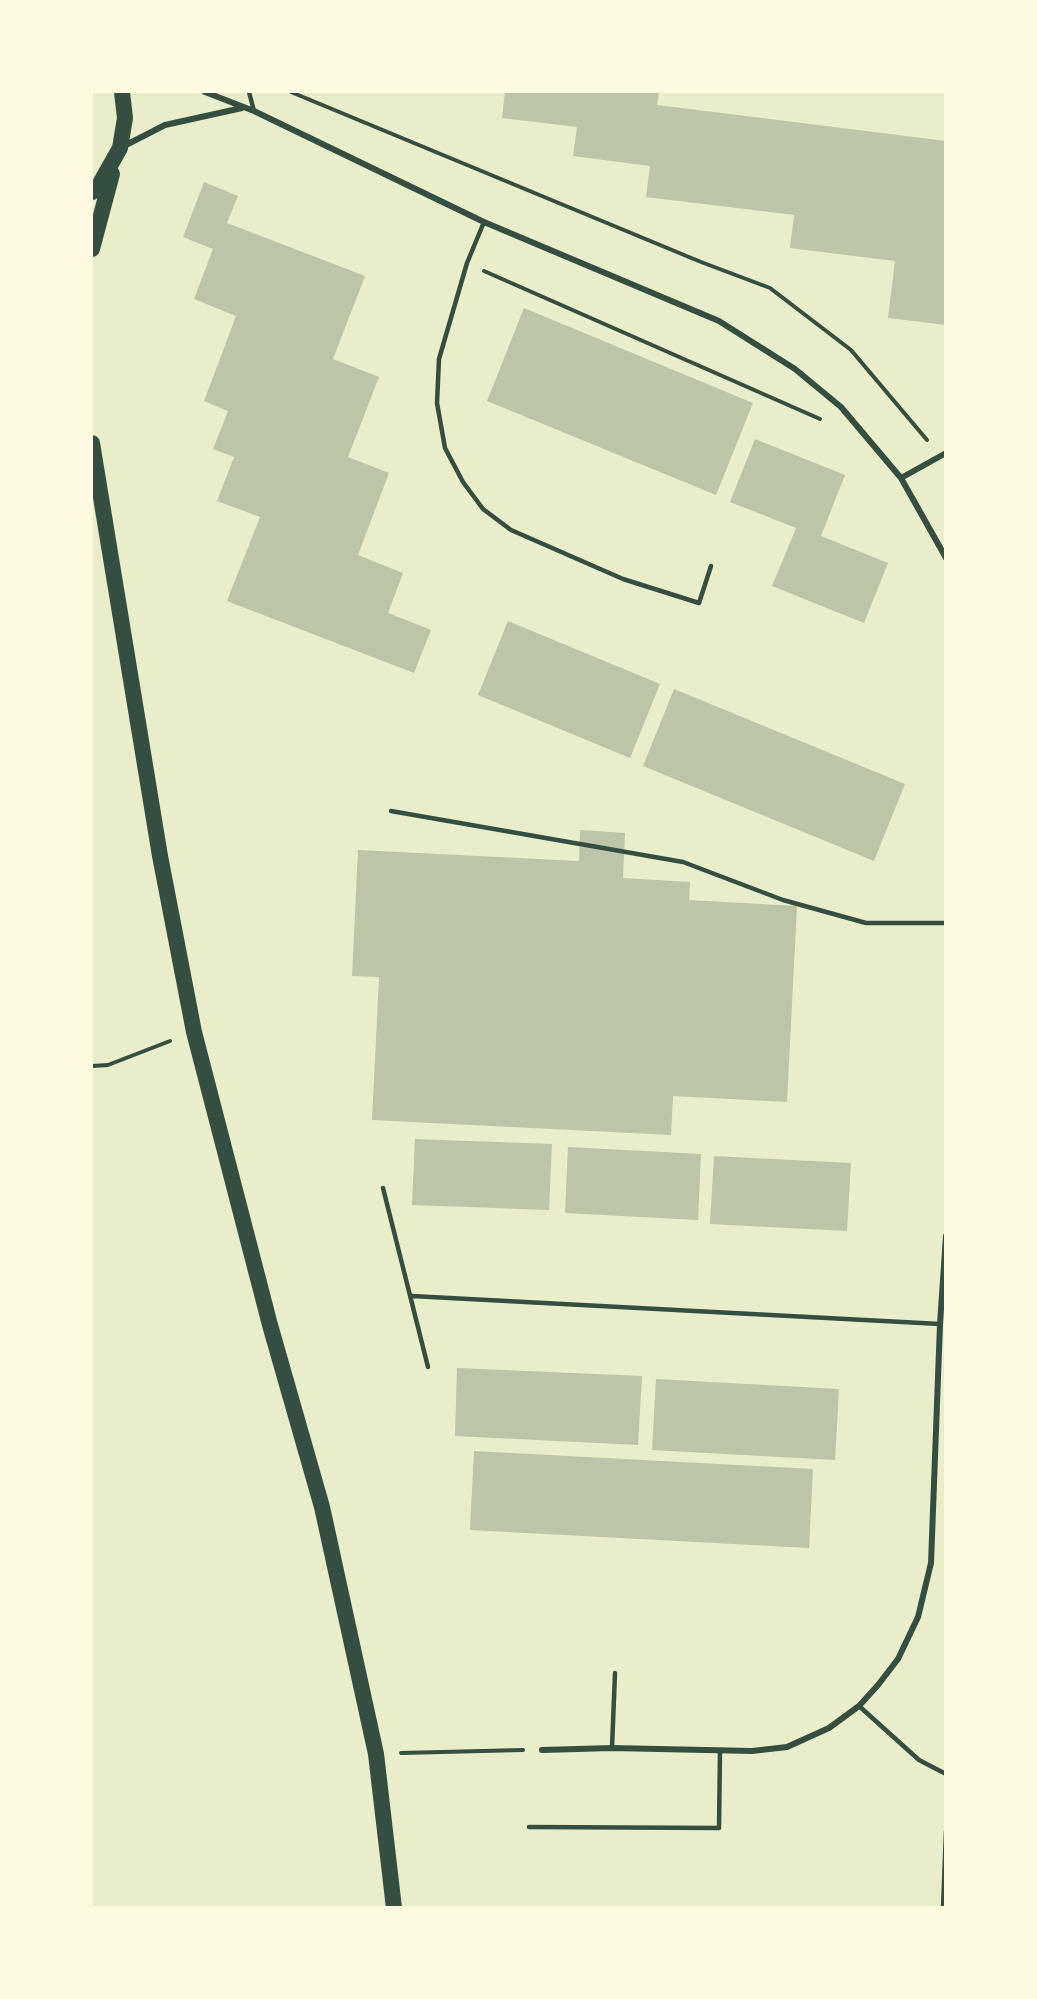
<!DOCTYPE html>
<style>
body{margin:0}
#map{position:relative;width:1037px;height:1999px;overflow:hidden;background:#e9edc9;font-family:Karla,sans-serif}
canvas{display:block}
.frame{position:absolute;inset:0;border:93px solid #fefae0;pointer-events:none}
</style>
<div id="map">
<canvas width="1037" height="1999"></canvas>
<div class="frame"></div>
</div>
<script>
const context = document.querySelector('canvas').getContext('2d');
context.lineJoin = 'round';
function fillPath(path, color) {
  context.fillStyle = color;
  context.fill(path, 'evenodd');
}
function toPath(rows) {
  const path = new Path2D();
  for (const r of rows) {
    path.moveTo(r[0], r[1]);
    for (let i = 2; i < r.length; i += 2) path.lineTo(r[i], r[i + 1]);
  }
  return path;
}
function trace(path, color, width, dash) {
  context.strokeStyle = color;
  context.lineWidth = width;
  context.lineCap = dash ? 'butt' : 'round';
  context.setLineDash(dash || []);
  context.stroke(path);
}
const building = toPath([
 [505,92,659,92,657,105,946,141,946,325,888,318,895,261,790,248,794,215,646,197,650,166,573,156,577,127,502,118],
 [204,182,238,196,227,223,365,276,333,359,379,377,348,457,389,473,358,555,403,573,388,613,431,630,414,673,227,601,260,517,217,501,234,457,213,449,228,411,204,401,236,316,194,299,213,249,183,237],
 [524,308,753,403,716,495,487,401],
 [755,439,845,475,821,536,888,563,864,623,772,586,796,528,730,502],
 [508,621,660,684,630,758,478,695],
 [674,689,905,784,874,861,643,766],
 [580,830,625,833,623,878,690,882,689,900,797,906,787,1102,673,1096,671,1135,372,1120,379,977,352,976,358,850,579,861],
 [415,1139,552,1144,549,1210,412,1205],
 [568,1147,701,1154,698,1220,565,1213],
 [714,1156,851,1163,847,1231,710,1224],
 [457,1368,642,1376,638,1445,455,1436],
 [656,1379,839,1389,835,1460,652,1450],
 [474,1451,813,1469,809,1548,470,1530]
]);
const path = toPath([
 [291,92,701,262,770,288,851,350,927,440],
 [484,271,820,419],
 [92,1066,108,1065,170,1041],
 [401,1753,523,1750]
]);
const service = toPath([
 [249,92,254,111],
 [484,222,467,263,439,359,437,403,445,448,463,482,483,509,511,530,623,579,699,603,711,566],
 [391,811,683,862,783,900,866,923,946,923],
 [383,1188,428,1367],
 [412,1296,940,1324],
 [859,1706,919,1760,946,1774],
 [612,1748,615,1673],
 [529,1827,719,1828,720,1750],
 [943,1908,946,1831]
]);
const minor = toPath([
 [205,92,254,111,484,222,719,321,795,369,841,407,901,478,946,558],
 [124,146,165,125,242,108],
 [901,478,946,453],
 [542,1750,612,1748,752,1751,787,1747,829,1728,859,1706,878,1685,898,1659,918,1617,931,1563,940,1324,946,1236]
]);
const trunk = toPath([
 [92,192,98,187,120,148,125,118,122,92],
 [92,249,112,174],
 [92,443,160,856,194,1032,270,1325,322,1507,376,1754,394,1908]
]);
fillPath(building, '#bcc5a7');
trace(path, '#344e41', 4);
trace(service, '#344e41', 4.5);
trace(minor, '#344e41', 6);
trace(trunk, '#344e41', 16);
</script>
